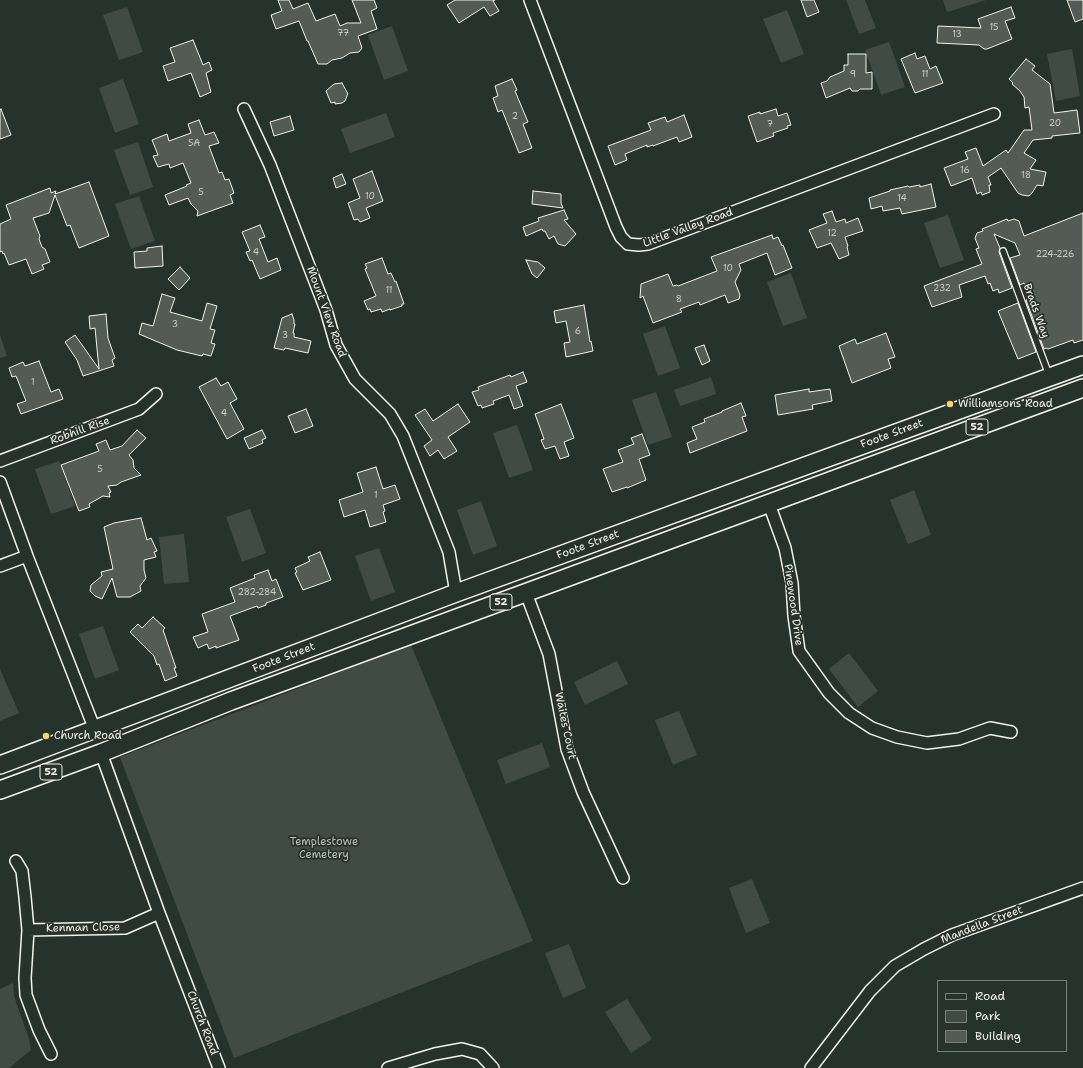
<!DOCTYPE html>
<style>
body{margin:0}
#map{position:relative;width:1083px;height:1068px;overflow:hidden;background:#26332d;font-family:"Shantell Sans",sans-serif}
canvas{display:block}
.legend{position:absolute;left:937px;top:980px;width:130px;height:72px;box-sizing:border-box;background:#26332d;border:1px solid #787f78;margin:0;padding:5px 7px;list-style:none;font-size:12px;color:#f4f1e8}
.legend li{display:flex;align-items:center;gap:8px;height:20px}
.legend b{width:20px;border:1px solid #787f78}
</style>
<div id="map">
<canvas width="1083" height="1068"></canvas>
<ul class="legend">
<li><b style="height:5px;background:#26332d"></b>Road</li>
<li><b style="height:11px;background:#414b45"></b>Park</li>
<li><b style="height:11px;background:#525c55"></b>Building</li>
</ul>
</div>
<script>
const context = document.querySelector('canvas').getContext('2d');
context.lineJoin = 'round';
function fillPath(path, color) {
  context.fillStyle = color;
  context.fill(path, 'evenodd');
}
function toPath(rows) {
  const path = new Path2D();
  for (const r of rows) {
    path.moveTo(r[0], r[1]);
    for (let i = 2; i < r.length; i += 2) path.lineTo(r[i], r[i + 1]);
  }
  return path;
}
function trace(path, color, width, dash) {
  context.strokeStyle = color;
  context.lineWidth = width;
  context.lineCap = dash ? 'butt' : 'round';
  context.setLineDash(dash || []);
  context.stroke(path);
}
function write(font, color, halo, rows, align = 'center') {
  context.font = font + ' "Shantell Sans",sans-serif';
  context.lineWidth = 3.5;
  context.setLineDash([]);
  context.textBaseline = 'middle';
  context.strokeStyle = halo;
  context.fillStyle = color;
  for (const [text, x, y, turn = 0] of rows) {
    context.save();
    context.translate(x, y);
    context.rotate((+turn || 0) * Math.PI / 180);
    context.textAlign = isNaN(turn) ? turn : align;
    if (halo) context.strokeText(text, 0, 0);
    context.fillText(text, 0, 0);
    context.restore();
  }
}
const green = toPath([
 [846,0,865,0,876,28,859,34],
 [943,0,986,0,947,12],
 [127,7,143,52,119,60,103,15],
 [787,10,804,54,781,63,763,19],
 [392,26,408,71,384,80,368,35],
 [889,42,905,87,881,95,865,50],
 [1072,49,1080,96,1056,101,1047,54],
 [123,79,139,124,115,133,99,88],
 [386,113,395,137,350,153,341,129],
 [138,142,153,187,130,195,114,150],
 [139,196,155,241,131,249,115,204],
 [948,215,964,260,940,268,924,223],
 [791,273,807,318,783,326,767,282],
 [665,326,680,368,658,376,643,334],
 [0,335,7,356,0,358],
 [711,377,716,394,680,406,674,390],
 [656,392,672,437,648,445,632,400],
 [517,425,533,470,509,478,493,433],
 [59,461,75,506,51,514,35,469],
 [914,490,931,535,908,544,890,500],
 [481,501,497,546,473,555,457,510],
 [250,509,266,553,242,562,226,517],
 [184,534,189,582,164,584,159,537],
 [379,548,395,592,371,601,355,556],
 [103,626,119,670,95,679,79,634],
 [411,645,533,941,234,1058,120,757],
 [849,653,878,691,858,707,829,669],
 [617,661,628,684,585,705,574,682],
 [0,669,19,713,0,721],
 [679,711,697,755,673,765,655,720],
 [542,743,550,767,506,784,497,760],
 [752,879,770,923,746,933,729,888],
 [569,944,586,988,563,998,545,953],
 [13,983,14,996,29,1039,31,1050,9,1068,0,1068,0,989],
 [627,999,652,1039,631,1053,605,1012]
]);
const building = toPath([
 [278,0,289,0,293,9,308,3,316,21,335,14,340,26,347,23,361,23,352,0,374,0,377,8,371,11,377,29,358,36,362,48,359,52,350,53,342,58,332,60,327,64,318,64,308,41,307,41,299,21,276,29,271,15,282,11,278,0],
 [455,0,495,0,493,1,499,11,490,16,484,7,459,23,447,5,455,0],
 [801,0,814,0,819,12,807,17,801,0],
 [1067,0,1083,0,1083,19,1075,22,1067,0],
 [1011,7,1015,18,1005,21,1012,39,987,49,984,49,979,45,937,43,938,26,981,28,978,19,1011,7],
 [193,40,203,65,209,62,212,70,206,73,211,92,200,97,191,73,168,81,163,66,175,62,170,48,193,40],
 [915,53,917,59,925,56,930,69,936,66,943,83,915,93,901,59,915,53],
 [848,54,866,54,866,73,872,72,872,89,860,89,858,91,852,91,850,88,826,98,821,83,827,81,830,77,844,71,844,65,848,65,848,54],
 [1026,59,1035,66,1032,70,1050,84,1054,113,1077,110,1080,133,1052,136,1052,138,1033,140,1024,153,1036,160,1030,169,1046,172,1043,186,1037,185,1032,193,1029,196,1022,195,1018,193,1001,168,988,177,991,185,989,185,990,192,982,195,981,192,977,194,972,178,951,186,944,168,968,159,965,152,976,148,983,166,1006,150,1008,153,1024,130,1032,130,1029,107,1025,108,1024,97,1020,91,1012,84,1013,83,1009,79,1026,59],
 [512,79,517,90,515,91,528,122,523,124,532,148,519,153,502,110,498,112,493,98,498,96,495,86,512,79],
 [342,83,348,94,347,95,347,96,345,101,342,103,335,104,335,102,331,103,326,91,334,84,342,83],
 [1,109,11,135,0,139,0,110,1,109],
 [776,109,778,116,787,113,791,125,787,126,788,128,773,133,774,136,757,142,748,116,760,112,760,114,776,109],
 [684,115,692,137,679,142,677,137,653,146,653,145,647,147,647,145,625,154,627,160,615,165,608,146,651,130,648,123,665,117,667,122,684,115],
 [290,116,294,130,274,136,270,122,290,116],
 [199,120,205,135,214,132,219,143,209,146,219,173,222,172,225,180,229,179,234,193,230,195,233,203,197,216,198,211,191,204,188,198,169,205,165,195,187,186,186,185,191,183,183,163,170,168,169,164,158,167,153,156,158,155,152,140,167,134,169,141,191,133,188,124,199,120],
 [372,171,383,201,366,208,370,218,360,222,358,219,354,220,348,203,360,198,353,179,372,171],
 [342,174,346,184,336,188,333,178,342,174],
 [89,182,109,236,79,248,70,225,67,226,55,195,49,213,33,218,40,236,39,239,42,247,45,249,50,262,42,265,44,269,32,274,26,259,9,265,4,253,3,254,2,251,0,252,0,224,11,219,6,205,50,188,51,193,56,191,55,194,89,182],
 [931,184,936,207,902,214,900,208,883,211,882,206,871,209,869,198,890,191,890,190,908,186,909,187,920,185,920,187,931,184],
 [533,191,561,194,561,203,563,208,532,204,533,191],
 [564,210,568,219,564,220,576,234,565,246,558,244,554,236,549,239,545,231,543,231,542,229,526,236,523,227,539,221,538,218,564,210],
 [832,211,836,222,845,219,846,223,858,218,863,231,845,237,848,246,847,247,849,255,839,259,831,243,817,248,809,230,827,223,823,214,832,211],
 [1083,213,1083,340,1074,343,1073,340,1048,349,1046,348,1044,349,1026,300,1030,298,1024,283,1020,285,1010,258,1020,255,1015,243,994,234,1000,248,999,252,1012,288,999,293,998,289,993,291,990,283,988,284,985,276,959,285,962,297,932,307,924,286,982,264,976,249,979,248,975,238,977,233,983,231,982,229,1007,219,1008,221,1014,219,1019,221,1024,236,1083,213],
 [260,225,265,237,259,239,268,262,277,258,281,270,260,279,252,260,250,261,246,252,250,251,242,232,260,225],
 [772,235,773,239,778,237,782,246,783,245,792,268,775,275,767,253,739,264,741,270,735,282,740,295,739,299,728,303,725,295,700,305,699,302,680,309,682,312,653,323,643,296,640,298,641,284,668,274,673,286,677,285,678,286,717,271,711,257,772,235],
 [162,246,163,266,135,268,134,252,147,251,147,248,162,246],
 [382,258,388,274,391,273,395,282,396,281,404,304,402,304,402,306,390,310,390,309,382,312,381,309,371,312,370,309,368,310,364,301,376,296,365,269,367,268,365,264,382,258],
 [526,260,538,262,545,268,537,278,532,274,526,260],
 [180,267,190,278,179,290,168,279,180,267],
 [162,294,175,298,170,312,202,321,207,303,217,306,210,329,215,330,211,343,215,344,211,356,203,354,202,356,177,350,139,334,142,323,153,326,162,294],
 [1018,303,1036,352,1018,359,998,311,1018,303],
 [584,305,590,342,591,341,593,351,566,357,564,343,570,342,566,321,556,323,554,311,584,305],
 [106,314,108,338,115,358,112,360,114,366,83,376,77,360,65,342,75,335,99,369,95,328,90,329,89,316,106,314],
 [292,314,294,320,294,324,295,324,293,333,294,333,294,337,311,341,308,353,285,348,284,350,274,348,282,318,292,314],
 [886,333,895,357,888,359,891,368,852,383,839,346,855,339,857,344,886,333],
 [704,345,710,361,702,365,695,348,704,345],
 [39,361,51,392,59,389,63,399,21,414,17,404,26,401,16,376,12,377,9,368,23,362,25,366,39,361],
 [523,372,527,382,516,386,523,406,514,409,509,395,493,401,494,404,482,408,481,405,478,406,472,392,479,390,478,387,510,375,511,377,523,372],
 [216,378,221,386,228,382,237,399,230,403,244,429,227,439,199,387,216,378],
 [809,389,809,392,830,389,832,401,812,405,813,409,778,415,775,395,809,389],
 [741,403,746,416,742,417,747,431,690,453,687,443,697,439,692,427,705,422,704,419,722,412,722,411,741,403],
 [458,404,470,422,448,437,457,451,444,459,438,450,430,456,424,446,432,440,415,415,425,409,433,421,458,404],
 [561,404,574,438,564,442,569,456,560,459,555,446,545,449,541,440,544,439,535,414,561,404],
 [306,409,313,426,295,433,288,416,306,409],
 [137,430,146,438,129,455,133,460,134,468,141,475,121,482,117,485,108,486,111,492,109,493,110,497,103,496,89,504,90,507,79,511,61,465,99,451,96,444,106,440,110,450,122,446,137,430],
 [262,430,266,438,262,440,263,443,249,449,244,438,262,430],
 [642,434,650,455,639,459,646,480,627,488,627,487,612,492,603,469,623,462,618,450,634,444,631,438,642,434],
 [376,467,383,489,395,485,400,499,383,505,385,511,383,512,386,522,370,527,365,510,344,517,339,500,363,492,357,473,376,467],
 [141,518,147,540,151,538,157,551,154,552,156,557,144,560,144,570,146,578,140,586,141,591,130,597,117,597,112,578,102,599,95,596,90,591,91,585,102,576,101,572,113,569,104,527,114,523,141,518],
 [320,552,331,580,303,590,295,573,297,572,295,568,310,561,308,557,320,552],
 [268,570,272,581,276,579,283,597,266,603,266,605,258,608,257,606,230,616,239,640,216,648,216,646,209,649,207,644,198,648,193,637,208,632,202,614,235,602,230,588,255,578,254,575,268,570],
 [153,617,165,628,163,630,176,668,174,668,177,676,165,681,159,664,157,665,154,656,130,632,138,624,142,628,153,617]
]);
const service = toPath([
 [1003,251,1049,375]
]);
const minor = toPath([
 [530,0,616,227,621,237,628,244,639,245,648,244,994,114],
 [244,109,270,165,326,310,336,345,355,379,390,414,403,436,449,552,456,593],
 [0,461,139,409,156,394],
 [0,482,27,556,95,730],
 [769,504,785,548,792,583,794,616,799,651,829,693,849,713,872,728,897,737,927,743,959,739,990,728,1011,732],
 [0,566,27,556],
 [526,593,549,654,567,749,583,792,623,878],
 [101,753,159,913,219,1068],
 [16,861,22,871,25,897,28,930,25,978,26,995,39,1030,51,1054],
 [28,930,125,928,159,913],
 [388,1068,435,1054,462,1049,480,1054,493,1068],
 [811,1068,870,991,895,966,924,949,952,935,1083,888]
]);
const primary = toPath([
 [0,765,456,593,1083,365],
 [0,790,101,753,231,701,1083,388]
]);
const markers = [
 [950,404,4,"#ffd166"],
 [46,736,4,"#ffd166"]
];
const numberNames = [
 ["15",994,28],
 ["77",343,34],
 ["13",957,35],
 ["9",853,75],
 ["11",925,75],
 ["2",515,117],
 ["20",1055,124],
 ["7",770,125],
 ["5A",194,144],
 ["16",965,171],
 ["18",1026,176],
 ["5",201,193],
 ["10",370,197],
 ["14",902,199],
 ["12",832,234],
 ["4",256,253],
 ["224-226",1055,255],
 ["10",728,269],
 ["232",942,289],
 ["11",389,291],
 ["8",679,300],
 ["3",175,325],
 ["6",578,332],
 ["3",285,336],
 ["1",33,383],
 ["4",224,414],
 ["5",100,470],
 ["1",376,496],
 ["282-284",257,593]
];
const shields = [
 [977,427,22],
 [501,602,22],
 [51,772,22]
];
const shieldNames = [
 ["52",977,427],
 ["52",501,602],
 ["52",51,772]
];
const streetNames = [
 ["Little Valley Road",688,228,-20],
 ["Brads Way",1036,311,70],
 ["Mount View Road",326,312,70],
 ["Robhill Rise",80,431,-20],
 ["Foote Street",892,434,-20],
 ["Foote Street",588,545,-20],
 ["Pinewood Drive",793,605,82],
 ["Foote Street",284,658,-21],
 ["Waites Court",565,726,78],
 ["Mandella Street",982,925,-21],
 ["Kenman Close",83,928,-1],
 ["Church Road",202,1023,69]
];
const poiNames = [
 ["Williamsons Road",958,404],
 ["Church Road",54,736]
];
const parkNames = [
 ["Templestowe",324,842],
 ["Cemetery",324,855]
];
fillPath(green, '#414b45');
fillPath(building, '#525c55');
trace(building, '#f4f1e8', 1);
trace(service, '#f4f1e8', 8);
trace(minor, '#f4f1e8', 14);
trace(primary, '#f4f1e8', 20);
trace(service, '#26332d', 5.5);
trace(minor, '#26332d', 11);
trace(primary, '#26332d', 17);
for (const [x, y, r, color] of markers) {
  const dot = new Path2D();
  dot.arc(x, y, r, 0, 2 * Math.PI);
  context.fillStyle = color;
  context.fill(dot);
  trace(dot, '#26332d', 1.5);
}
write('9px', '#ccccc3', null, numberNames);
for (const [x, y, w] of shields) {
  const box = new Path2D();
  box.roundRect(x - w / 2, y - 8, w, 16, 3);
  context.fillStyle = '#26332d';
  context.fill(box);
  trace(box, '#f4f1e8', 1);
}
write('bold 10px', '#f4f1e8', null, shieldNames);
write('11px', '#f4f1e8', '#26332d', streetNames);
write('11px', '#f4f1e8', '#26332d', poiNames, 'left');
write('11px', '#bebfb7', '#26332d', parkNames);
</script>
